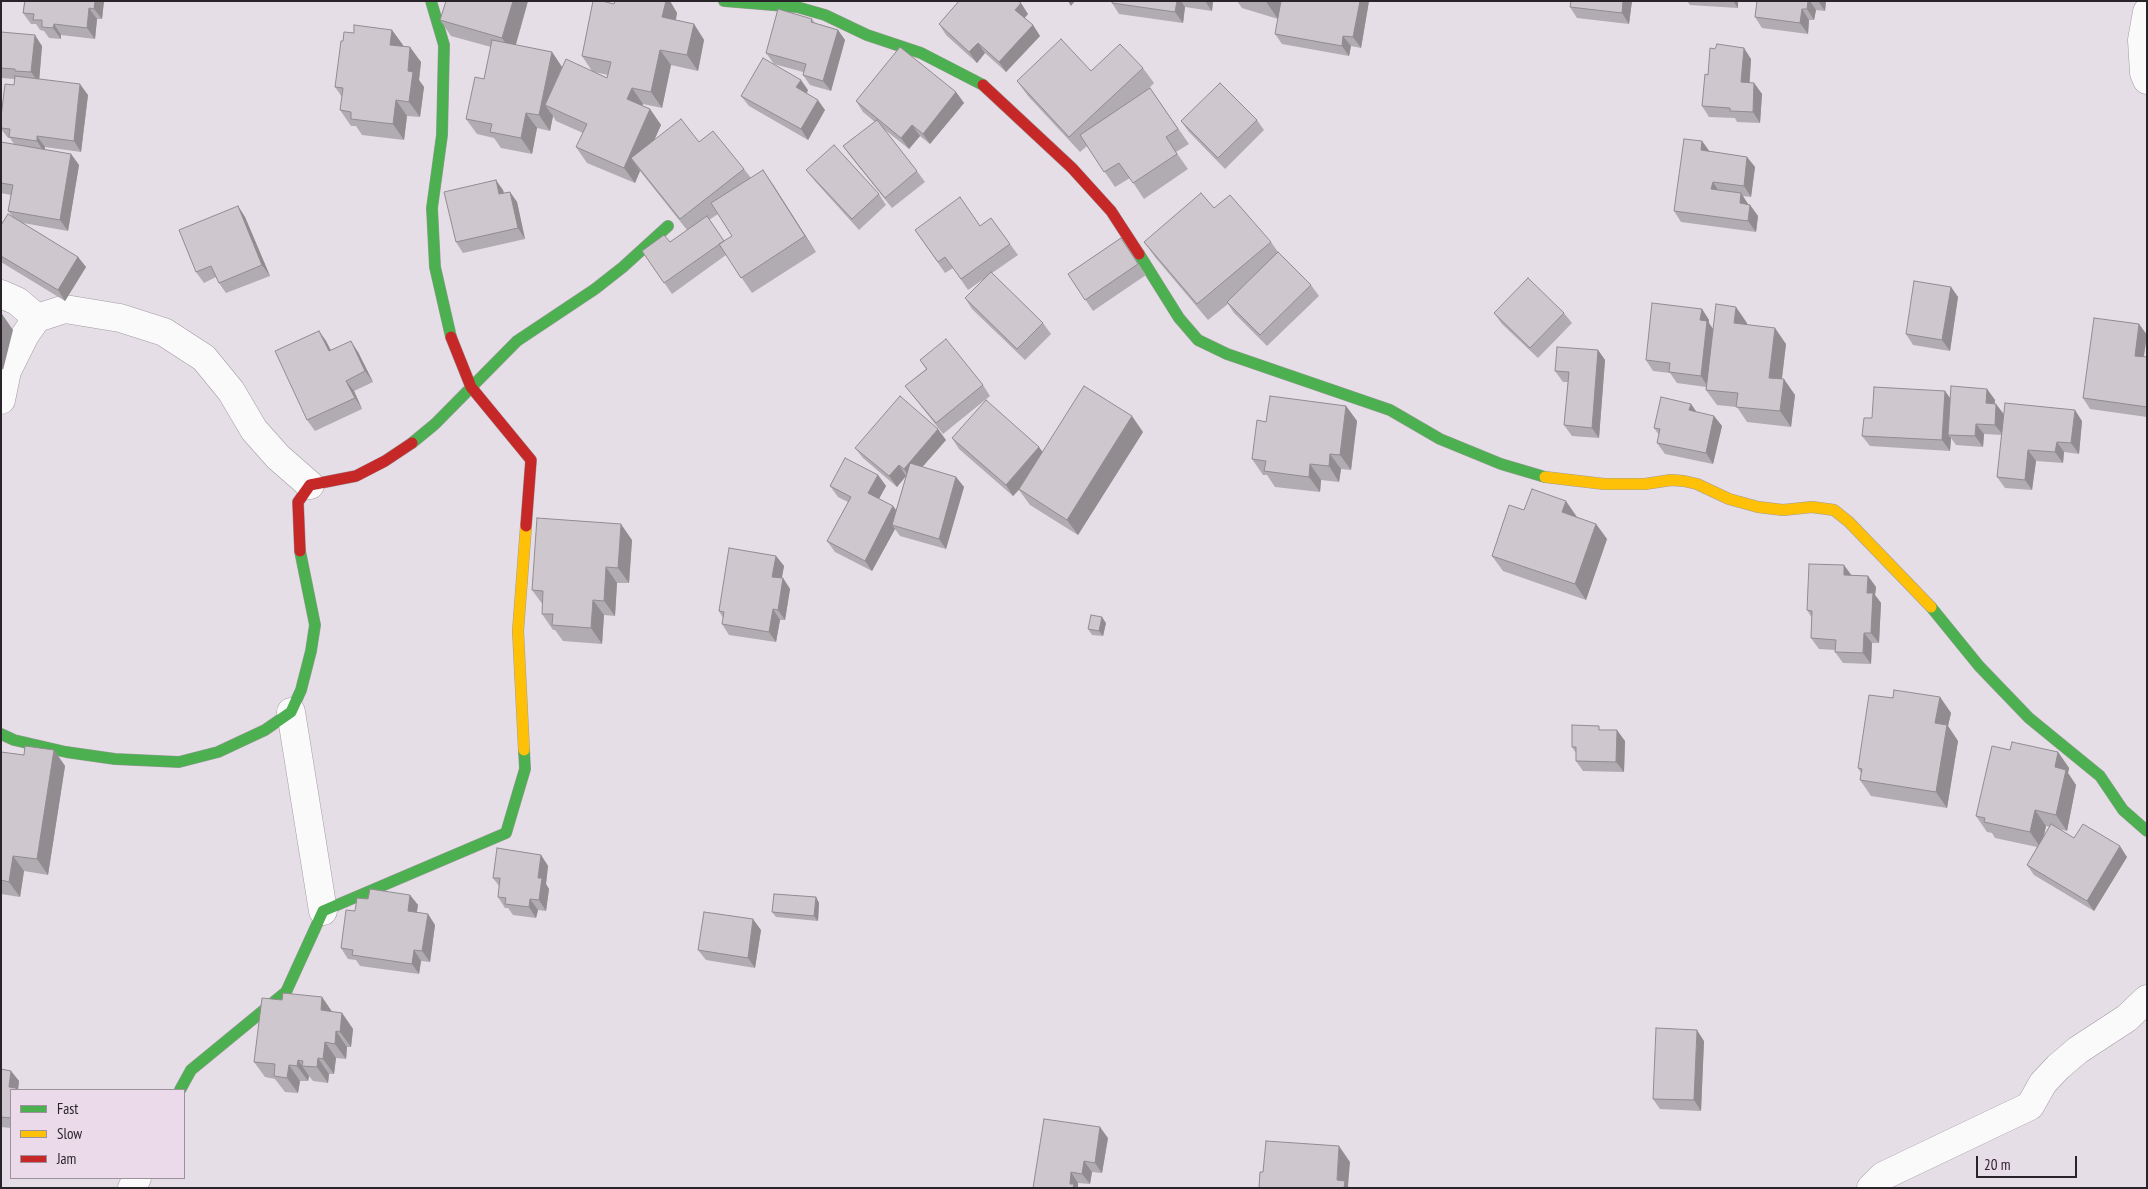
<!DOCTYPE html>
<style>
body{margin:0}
#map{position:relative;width:2148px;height:1189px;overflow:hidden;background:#e6dee6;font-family:"PT Sans Narrow",sans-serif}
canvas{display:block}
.frame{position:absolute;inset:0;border:2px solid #292429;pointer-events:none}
.legend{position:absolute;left:10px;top:1089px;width:175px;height:90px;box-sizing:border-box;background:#eadaea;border:1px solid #9d919d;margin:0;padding:6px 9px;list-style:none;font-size:15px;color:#292429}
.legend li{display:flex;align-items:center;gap:10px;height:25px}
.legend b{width:25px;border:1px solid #9d919d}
.scale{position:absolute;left:1976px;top:1156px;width:101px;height:22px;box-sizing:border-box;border:2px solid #292429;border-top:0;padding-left:6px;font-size:15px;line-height:18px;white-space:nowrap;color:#292429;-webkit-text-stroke:4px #eadaea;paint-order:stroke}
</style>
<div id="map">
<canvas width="2148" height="1189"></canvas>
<div class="frame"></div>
<ul class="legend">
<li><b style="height:6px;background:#4caf50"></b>Fast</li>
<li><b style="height:6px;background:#ffc107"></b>Slow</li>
<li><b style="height:6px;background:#c62828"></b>Jam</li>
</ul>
<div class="scale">20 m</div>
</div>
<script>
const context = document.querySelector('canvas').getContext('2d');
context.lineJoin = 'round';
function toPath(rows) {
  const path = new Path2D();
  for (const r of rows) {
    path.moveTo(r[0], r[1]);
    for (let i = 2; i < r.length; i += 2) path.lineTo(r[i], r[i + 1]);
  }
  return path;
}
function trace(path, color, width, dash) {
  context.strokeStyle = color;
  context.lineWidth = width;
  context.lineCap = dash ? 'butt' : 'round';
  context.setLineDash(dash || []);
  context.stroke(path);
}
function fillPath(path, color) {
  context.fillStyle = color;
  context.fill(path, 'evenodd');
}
const street = toPath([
 [2147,12,2142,40,2144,73,2147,80],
 [1,294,17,301,37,318,25,335,7,371,1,400],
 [37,318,65,309,120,318,164,332,204,358,231,391,254,430,278,457,310,485],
 [291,712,323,911],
 [132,1188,137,1178],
 [1871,1188,1883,1176,2030,1106,2043,1083,2058,1067,2078,1050,2127,1018,2147,999]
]);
const fast = toPath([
 [431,1,444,45,442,135,432,208,435,267,451,337],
 [724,1,797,7,825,15,867,35,921,53,983,85],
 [1139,254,1179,318,1198,340,1227,354,1390,410,1440,439,1501,464,1545,477],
 [412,443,435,424,517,341,595,289,623,267,668,226],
 [1931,607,1979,666,2029,718,2100,776,2123,810,2147,831],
 [1,734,14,740,66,752,115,759,179,762,218,752,265,730,291,712,301,690,311,651,315,625,300,551],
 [180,1090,191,1070,286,992,323,911,506,833,525,769,524,750]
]);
const slow = toPath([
 [1545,477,1604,484,1645,484,1671,480,1684,481,1697,484,1729,499,1758,507,1783,510,1812,507,1834,510,1849,522,1931,607],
 [524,750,518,631,526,526]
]);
const jam = toPath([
 [983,85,1072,168,1111,211,1139,254],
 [451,337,471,387,531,460,526,526],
 [300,551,298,502,310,485,356,476,385,461,412,443]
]);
const wall = toPath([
 [24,1,104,1,102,19,97,19,95,39,61,35,61,39,49,38,44,31,40,30,36,24,31,24,23,13],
 [528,1,516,45,552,52,562,67,592,71,582,56,614,4,615,1,670,1,677,13,676,20,694,24,704,40,698,71,671,65,662,108,643,104,642,106,650,109,661,125,654,140,699,142,744,169,751,178,763,170,816,252,752,293,726,255,672,294,642,251,670,242,687,230,640,171,635,183,587,163,576,147,583,133,556,121,553,116,550,131,537,128,532,154,501,148,494,138,477,134,466,119,484,79,491,47,451,36,440,20],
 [594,72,608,75,607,78],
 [718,214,732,236,724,241,709,220],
 [1112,1,1213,1,1212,11,1185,7,1183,23,1119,14,1112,3],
 [1237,1,1369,1,1361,48,1351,46,1349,56,1282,44,1275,34,1278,19,1242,8],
 [1571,1,1632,1,1629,24,1577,18,1570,7],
 [1687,1,1738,1,1738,8,1690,5],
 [1757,1,1826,1,1825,11,1816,10,1814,20,1809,20,1808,34,1762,28,1755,17],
 [1028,14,1025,18,1033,25,1040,36,1006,72,985,53,977,63,946,35,939,24],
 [812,19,815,23,838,30,845,40,831,91,810,85,803,75,803,72,774,64,766,53],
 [392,30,403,46,421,62,419,80,424,87,420,117,407,116,404,140,362,135,356,126,351,126,340,110,342,97,335,87,343,41,354,33],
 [1,32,42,46,39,79,88,95,81,152,45,147,45,150,71,154,79,165,68,231,23,223,78,257,86,267,65,301,1,262,1,225,12,216,8,211,11,195,1,193,1,142,14,144,10,138,8,138,1,129,1,117,14,85,14,79,1,78],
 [1751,59,1749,83,1754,83,1762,94,1760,123,1737,122,1735,118,1709,117,1702,106,1708,75],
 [1143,68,1154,83,1148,89,1150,88,1189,144,1176,152,1188,169,1144,199,1130,178,1115,187,1087,146,1080,152,1028,96,1017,81,1091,71],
 [808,90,807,93,825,110,808,140,749,106,741,96],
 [956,92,964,103,930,144,920,136,909,149,884,129,917,171,925,182,892,208,851,157,843,146,875,122,863,112,856,101],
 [1257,120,1264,130,1225,169,1189,132,1181,121],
 [1702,141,1709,151,1747,157,1755,167,1751,197,1743,196,1748,204,1748,205,1750,205,1758,216,1756,232,1681,222,1674,211],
 [806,170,879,194,886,205,859,230,814,180],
 [503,190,504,193,510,192,517,202,525,239,463,253,456,242],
 [238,206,245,217,270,276,226,293,219,283,216,277,204,283,196,272],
 [1214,208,1271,242,1278,252,1311,285,1319,296,1267,346,1234,313,1228,304,1208,320,1155,257,1144,242],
 [991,218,1018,255,992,273,1043,323,1051,334,1025,360,972,309,965,298,985,278,968,290,953,268,945,273,915,230,980,226],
 [1121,238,1146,275,1093,311,1068,274],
 [1951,287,1958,297,1950,351,1913,345,1906,334],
 [1702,309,1709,320,1709,323,1713,329,1747,323,1747,325,1786,344,1782,379,1795,395,1791,427,1747,422,1737,407,1717,405,1706,390,1706,387,1677,383,1670,373,1653,371,1646,360],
 [1494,313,1564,313,1572,323,1538,358,1502,324],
 [2139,324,2147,335,2144,357,2147,357,2147,417,2090,409,2083,398],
 [319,331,326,341,331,351,358,352,373,382,354,391,362,409,315,431,307,420],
 [1598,350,1605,360,1599,438,1572,436,1564,425,1568,382,1563,382,1555,371],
 [920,360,983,385,990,396,943,434,913,396,905,386,926,369],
 [1987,389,1995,400,1994,404,1996,404,2004,414,2082,421,2079,454,2064,452,2063,463,2036,461,2032,490,2005,488,1997,477,2002,435,1984,434,1983,447,1956,445,1951,438,1950,451,1870,446,1862,436,1872,418,1945,391,1951,399],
 [1691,404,1696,412,1714,416,1722,426,1713,464,1665,454,1657,443,1659,435,1654,428],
 [1346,406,1357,421,1351,470,1341,469,1339,482,1321,480,1320,492,1275,487,1267,475,1263,475,1252,459,1266,422],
 [1143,432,1078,535,1030,505,1019,490,1013,496,959,449,952,438,1039,447,1042,452],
 [946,440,922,467,956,477,964,487,946,549,900,536,895,529,872,571,835,552,827,541,848,502,838,497,830,486,878,475,886,486,879,499,893,506,896,510,906,476,897,487,863,458,855,448],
 [1524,510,1577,517,1596,524,1607,539,1586,600,1503,571,1492,556],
 [632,540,629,583,617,583,615,616,604,615,602,644,563,641,555,630,553,630,542,614,543,605,532,590],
 [776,556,784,566,782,578,783,578,790,589,785,620,780,620,776,642,729,635,722,624,723,618,719,611],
 [1851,575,1868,576,1876,587,1875,595,1881,603,1879,643,1872,643,1871,664,1843,663,1835,652,1835,650,1819,649,1811,638,1812,618,1807,610],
 [1106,623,1103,636,1092,635,1088,629],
 [1940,697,1951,713,1948,726,1958,741,1947,808,1871,796,1860,780,1861,773,1858,768,1893,698],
 [1602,730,1625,741,1624,772,1583,771,1576,761,1576,753,1572,747],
 [54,750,65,766,48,875,24,871,20,897,1,894,1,752,24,755],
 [2010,750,2058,752,2069,768,2068,773,2076,785,2067,831,2059,829,2074,838,2127,857,2094,911,2034,875,2027,865,2037,847,1995,838,1992,833,1987,832,1976,816],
 [2046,826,2050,827,2044,837],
 [541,855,548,866,546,884,549,889,546,911,538,910,536,918,513,915,508,908,505,908,498,897,499,886,493,878],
 [410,895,418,905,417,912,428,914,435,925,430,962,421,961,419,974,360,966,356,960,348,959,341,948,355,911,368,899],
 [816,897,819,903,818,921,776,917,772,912],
 [761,930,755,968,706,960,698,950],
 [322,997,332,1012,342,1013,353,1029,351,1047,347,1047,346,1059,336,1058,334,1074,329,1074,328,1083,313,1081,309,1076,308,1081,300,1081,298,1093,285,1092,275,1079,265,1077,254,1062,282,1000],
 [1704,1041,1701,1111,1660,1109,1653,1099],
 [1,1069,11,1071,19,1081,18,1090,11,1090,11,1128,1,1127],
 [1108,1138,1102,1173,1092,1172,1090,1184,1078,1183,1033,1188]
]);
const shadedWall = toPath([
 [95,1,104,1,102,19,94,9],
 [513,1,528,1,513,54,502,38],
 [666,1,670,1,677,13,673,33,662,17],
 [1068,1,1075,1,1071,6],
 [1177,1,1181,1,1185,7,1183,23,1175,12],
 [1205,1,1213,1,1212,11],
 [1267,1,1283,1,1278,19,1267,3],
 [1360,1,1369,1,1361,48,1353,37],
 [1623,1,1632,1,1629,24,1622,13],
 [1733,1,1738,1,1738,8],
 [1808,1,1810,1,1816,10,1814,20,1807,9],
 [1818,1,1826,1,1825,11],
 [1021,3,1028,14,1022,20,1015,10],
 [89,8,97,19,95,39,87,28],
 [1802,9,1809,20,1808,34,1800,23],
 [54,24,61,35,61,39,53,28],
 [694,24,704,40,698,71,687,55],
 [1033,25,1040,36,1006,72,999,62],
 [392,30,403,45,401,60,390,45],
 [838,30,845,40,831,91,823,81],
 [35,35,42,46,39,83,31,72],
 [1343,36,1351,46,1349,56,1342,46],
 [978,43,985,53,977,63,969,52],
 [410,47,421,62,419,80,424,87,420,117,409,102,408,71],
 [1744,48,1751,59,1749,93,1741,82],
 [660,50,671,65,662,108,651,92],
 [552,52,562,67,545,105,553,116,550,131,539,115],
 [801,80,808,90,804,98,796,87],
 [1754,83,1762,94,1760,123,1753,112],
 [80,84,88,95,81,152,74,141],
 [632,88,643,104,638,114,627,99],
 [956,92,964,103,930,144,923,134],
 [396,100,407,116,404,140,393,124],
 [818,100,825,110,808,140,801,129],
 [650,109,661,125,641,170,631,158,640,171,635,183,624,168],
 [526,113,537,128,532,154,521,138],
 [912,125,920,136,909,149,901,138],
 [37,136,45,147,44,152,37,141],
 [1702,141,1710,152,1701,150],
 [71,154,79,165,68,231,60,220],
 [1747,157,1755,167,1751,197,1744,186],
 [763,170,774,186,816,252,805,236],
 [496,180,503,190,506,205,499,194],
 [1713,182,1720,193,1711,189],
 [510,192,517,202,525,239,518,228],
 [1741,193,1748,204,1747,214,1740,203],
 [1750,205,1758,216,1756,232,1748,221],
 [238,206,245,217,270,276,262,265],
 [78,257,86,267,65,301,58,290],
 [1951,287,1958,297,1950,351,1942,340],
 [1736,307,1747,323,1745,339,1734,323],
 [1702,309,1709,320,1709,323,1715,332,1708,387,1701,376,1700,320],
 [2,314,13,330,3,370,1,367,1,319],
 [2139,324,2147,335,2142,367,2135,356],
 [1775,328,1786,344,1780,393,1769,378],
 [319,331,326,341,337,362,329,351],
 [351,341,358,352,373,382,365,371],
 [1598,350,1605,360,1599,438,1592,428],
 [1784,379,1795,395,1791,427,1780,411],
 [346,381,354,391,362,409,355,398],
 [1987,389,1995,400,1994,414,1986,403],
 [1945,391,1952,401,1948,435,1951,438,1950,451,1942,440],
 [1691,404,1698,414,1689,410],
 [1996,404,2004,415,2003,435,1995,425],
 [1346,406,1357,421,1351,470,1340,455],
 [2075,410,2082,421,2079,454,2071,443],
 [1132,416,1143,432,1078,535,1067,520],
 [1714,416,1722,426,1713,464,1706,453],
 [1976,424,1984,434,1983,447,1975,436],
 [938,429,946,440,911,480,904,469],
 [2057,442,2064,452,2063,463,2055,452],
 [1039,447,1047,458,1013,496,1006,485],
 [2028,450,2036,461,2032,490,2025,480],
 [1330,454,1341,469,1339,482,1329,466],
 [1310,464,1321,480,1320,492,1309,477],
 [899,465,906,476,897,487,889,476],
 [878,475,886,486,876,504,868,493],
 [956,477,964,487,946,549,939,539],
 [1566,501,1577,517,1573,528,1562,512],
 [893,506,901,517,892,525,895,529,872,571,865,561],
 [621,524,632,540,629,583,618,568],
 [1596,524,1607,539,1586,600,1575,584],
 [776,556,784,566,780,587,772,577],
 [1844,565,1852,576,1844,575],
 [606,567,617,583,615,616,604,601],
 [1868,576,1876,587,1875,595,1881,603,1879,643,1871,633,1867,593],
 [783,578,790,589,785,620,778,610],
 [593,600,604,615,602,644,591,628],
 [773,609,780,620,776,642,769,632],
 [1102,617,1106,623,1103,636,1099,631],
 [1864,633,1872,643,1871,664,1863,653],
 [1940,697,1951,713,1948,726,1958,741,1947,808,1936,792,1935,723],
 [1617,730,1625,741,1624,772,1616,762],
 [54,750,65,766,48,875,37,859],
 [2058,752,2069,768,2068,773,2076,785,2067,831,2056,815,2055,767],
 [2035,810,2046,826,2041,848,2030,832],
 [2120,846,2127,857,2094,911,2087,901],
 [541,855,548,866,546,884,549,889,546,911,539,900,538,878],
 [13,856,24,871,20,897,9,882],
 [410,895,418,905,415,922,408,911],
 [816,897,819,903,818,921,814,916],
 [530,899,538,910,536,918,529,907],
 [428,914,435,925,430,962,422,951],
 [753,919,761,930,755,968,748,958],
 [414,950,421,961,419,974,412,964],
 [322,997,333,1013,321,1010],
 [342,1013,353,1029,351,1047,340,1032],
 [1697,1030,1704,1041,1701,1111,1694,1100],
 [336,1031,347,1047,346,1059,335,1044],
 [325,1042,336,1058,334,1074,323,1059],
 [318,1058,329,1074,328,1083,317,1067],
 [298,1060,309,1076,308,1081,297,1066],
 [289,1065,300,1081,298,1093,287,1078],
 [11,1071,19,1081,18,1090,12,1090,9,1087],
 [1100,1127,1108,1138,1102,1173,1095,1163],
 [1339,1146,1350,1162,1348,1186,1349,1188,1342,1188,1337,1180],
 [1084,1161,1092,1172,1090,1184,1082,1174],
 [1071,1172,1078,1183,1078,1188,1073,1188,1070,1184]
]);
const building = toPath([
 [25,1,95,1,94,9,89,8,87,28,54,24,53,28,42,27,42,20,33,20,34,14,23,13,25,1],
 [446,1,513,1,502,38,440,20,446,1],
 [593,1,602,1,614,4,615,1,666,1,662,17,694,24,687,55,660,50,651,92,632,88,627,99,650,109,624,168,576,147,587,124,545,105,566,59,607,78,611,62,582,56,593,1],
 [959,1,1018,1,1021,3,1015,10,1033,25,999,62,978,43,969,52,939,24,959,1],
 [1112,1,1177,1,1175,12,1112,3,1112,1],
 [1281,1,1360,1,1353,37,1343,36,1342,46,1275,34,1281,1],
 [1571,1,1623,1,1622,13,1570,7,1571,1],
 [1757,1,1808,1,1807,9,1802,9,1800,23,1755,17,1757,1],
 [778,9,812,19,811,22,838,30,823,81,803,75,806,64,766,53,778,9],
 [354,25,392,30,390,45,410,47,408,71,413,72,409,102,396,100,393,124,351,119,351,112,340,110,343,88,335,87,341,41,343,41,344,32,354,33,354,25],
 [1,32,35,35,31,72,15,71,15,69,1,68,1,32],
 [1061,39,1091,71,1120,44,1143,68,1069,137,1017,81,1061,39],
 [492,40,552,52,539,115,526,113,521,138,490,132,492,124,466,119,475,77,484,79,492,40],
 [1717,44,1744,48,1741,82,1754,83,1753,112,1730,111,1730,108,1702,106,1705,74,1708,75,1710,48,1715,49,1717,44],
 [900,47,956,92,923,134,912,125,901,138,856,101,900,47],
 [763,58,801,80,796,87,818,100,801,129,741,96,763,58],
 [15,76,80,84,74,141,37,136,37,141,9,137,10,129,1,128,1,117,5,84,14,85,15,76],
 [1220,83,1257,120,1218,158,1181,121,1220,83],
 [1150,88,1178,129,1166,137,1177,154,1133,183,1119,163,1104,172,1080,135,1150,88],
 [681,119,699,142,713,131,744,169,680,219,631,158,681,119],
 [877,120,917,171,885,198,843,146,877,120],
 [1684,139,1702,141,1701,150,1747,157,1744,186,1713,182,1711,189,1741,193,1740,203,1750,205,1748,221,1674,211,1684,139],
 [1,142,71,154,60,220,8,211,13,185,1,183,1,142],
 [834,145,879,194,852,219,806,170,834,145],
 [763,170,805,236,741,278,719,244,732,236,711,203,763,170],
 [496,180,499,194,510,192,518,228,456,242,444,192,496,180],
 [1201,193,1214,208,1230,195,1271,242,1197,304,1144,242,1201,193],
 [960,197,980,226,991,218,1010,244,961,279,945,257,938,262,915,230,960,197],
 [238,206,262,265,219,283,211,266,196,272,179,230,238,206],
 [8,214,78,257,58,290,1,256,1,225,8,214],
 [707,216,724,241,664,283,642,251,664,235,670,242,707,216],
 [1121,238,1138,264,1085,300,1068,274,1121,238],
 [1278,252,1311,285,1260,335,1227,302,1278,252],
 [991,272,1043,323,1017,349,965,298,991,272],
 [1528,278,1564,313,1530,348,1494,313,1528,278],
 [1914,281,1951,287,1942,340,1906,334,1914,281],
 [1652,303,1702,309,1700,320,1707,321,1701,376,1669,372,1670,363,1646,360,1652,303],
 [1716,304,1736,307,1734,323,1775,328,1769,378,1784,379,1780,411,1736,407,1738,393,1706,390,1716,304],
 [2094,318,2139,324,2135,356,2147,357,2147,407,2083,398,2094,318],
 [319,331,329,351,351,341,365,371,346,381,355,398,307,420,275,351,319,331],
 [946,339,983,385,936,423,905,386,927,369,920,360,946,339],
 [1557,347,1598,350,1592,428,1564,425,1569,372,1555,371,1557,347],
 [1084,386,1132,416,1067,520,1019,489,1084,386],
 [1951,386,1987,389,1986,403,1996,404,1995,425,1976,424,1975,436,1948,435,1951,386],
 [1874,387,1945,391,1942,440,1862,436,1864,418,1872,418,1874,387],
 [900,396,938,429,904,469,899,465,889,476,855,448,900,396],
 [1270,396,1346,406,1340,455,1330,454,1329,466,1310,464,1309,477,1264,471,1266,461,1252,459,1257,420,1266,422,1270,396],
 [1661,397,1691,404,1689,410,1714,416,1706,453,1657,443,1660,429,1654,428,1661,397],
 [986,400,1039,447,1006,485,952,438,986,400],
 [2005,403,2075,410,2071,443,2057,442,2055,452,2028,450,2025,480,1997,477,2005,403],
 [845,458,878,475,868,493,893,506,865,561,827,541,851,497,830,486,845,458],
 [910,463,956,477,939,539,892,525,910,463],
 [1532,489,1566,501,1562,512,1596,524,1575,584,1492,556,1509,505,1524,510,1532,489],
 [537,518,621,524,618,568,606,567,604,601,593,600,591,628,552,625,553,614,542,614,543,591,532,590,537,518],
 [729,548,776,556,772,577,783,578,778,610,773,609,769,632,722,624,724,612,719,611,729,548],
 [1809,564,1844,565,1844,575,1868,576,1867,593,1873,593,1871,633,1864,633,1863,653,1835,652,1836,640,1811,638,1812,611,1807,610,1809,564],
 [1091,615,1102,617,1099,631,1088,629,1091,615],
 [1894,690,1940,697,1935,723,1947,725,1936,792,1860,780,1862,769,1858,768,1869,695,1893,698,1894,690],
 [1572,725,1599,726,1599,730,1617,730,1616,762,1576,761,1576,747,1572,747,1572,725],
 [2012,742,2058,752,2055,767,2066,770,2056,815,2035,810,2030,832,1984,822,1985,818,1976,816,1992,746,2010,750,2012,742],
 [25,746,54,750,37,859,13,856,9,882,1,880,1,752,24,755,25,746],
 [2051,824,2074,838,2083,824,2120,846,2087,901,2027,865,2051,824],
 [497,848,541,855,538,878,542,878,539,900,530,899,529,907,505,904,506,898,498,897,500,878,493,878,497,848],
 [370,889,410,895,408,911,428,914,422,951,414,950,412,964,352,955,353,950,341,948,346,910,355,911,357,898,368,899,370,889],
 [774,894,816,897,814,916,772,912,774,894],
 [704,912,753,919,748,958,698,950,704,912],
 [283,993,322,997,321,1010,342,1013,340,1032,336,1031,335,1044,325,1042,323,1059,318,1058,317,1067,302,1066,303,1061,298,1060,297,1066,289,1065,287,1078,274,1076,275,1064,254,1062,262,998,282,1000,283,993],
 [1656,1028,1697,1030,1694,1100,1653,1099,1656,1028],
 [1,1069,11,1071,9,1087,16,1088,16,1090,11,1090,11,1118,1,1117,1,1069],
 [1044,1119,1100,1127,1095,1163,1084,1161,1082,1174,1071,1172,1070,1184,1074,1184,1073,1188,1033,1188,1044,1119],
 [1266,1141,1339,1146,1337,1180,1345,1181,1344,1188,1259,1188,1260,1172,1263,1172,1266,1141]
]);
trace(street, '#a19ba1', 29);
trace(fast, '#a19ba1', 12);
trace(slow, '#a19ba1', 12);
trace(jam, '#a19ba1', 12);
trace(street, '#fbfafb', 28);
trace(fast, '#4caf50', 11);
trace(slow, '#ffc107', 11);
trace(jam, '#c62828', 11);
fillPath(wall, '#b1acb1');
fillPath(shadedWall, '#908c90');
fillPath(building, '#cec8ce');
trace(building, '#908c90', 1);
</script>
